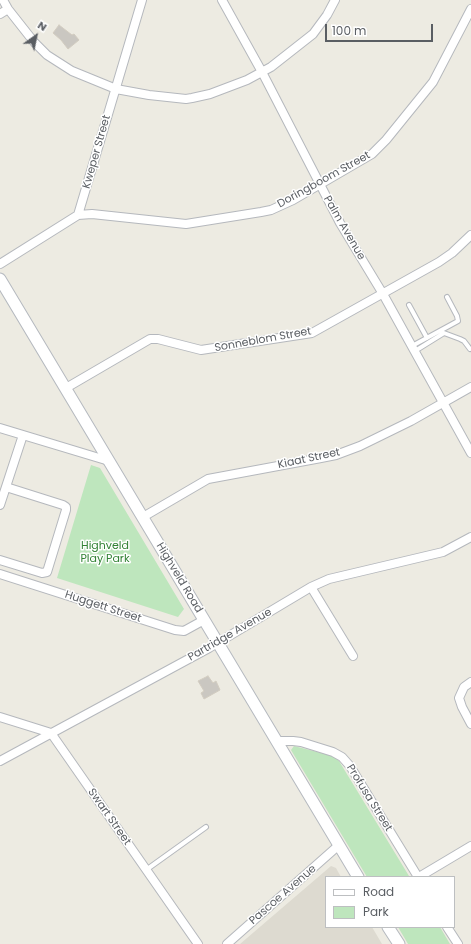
<!DOCTYPE html>
<style>
body{margin:0}
#map{position:relative;width:471px;height:944px;overflow:hidden;background:#edebe2;font-family:Poppins,sans-serif}
canvas{display:block}
.legend{position:absolute;left:325px;top:876px;width:130px;height:52px;box-sizing:border-box;background:#fff;border:1px solid #bdbfc1;margin:0;padding:5px 7px;list-style:none;font-size:12px;color:#5a5e63}
.legend li{display:flex;align-items:center;gap:8px;height:20px}
.legend b{width:20px;border:1px solid #bdbfc1}
.north{position:absolute;left:16px;top:16px;width:40px;height:40px;-webkit-text-stroke:3px #fff;paint-order:stroke;rotate:33deg;font-size:11px;font-weight:700;line-height:16px;text-align:center;color:#5a5e63}
.north::after{content:'';display:block;margin:auto;width:14px;height:18px;background:#5a5e63;clip-path:polygon(50% 0,100% 100%,50% 72%,0 100%)}
.scale{position:absolute;left:325px;top:24px;width:108px;height:18px;box-sizing:border-box;border:2px solid #5a5e63;border-top:0;padding-left:5px;font-size:12px;line-height:14px;white-space:nowrap;color:#5a5e63;-webkit-text-stroke:3px #fff;paint-order:stroke}
</style>
<div id="map">
<canvas width="471" height="944"></canvas>
<ul class="legend">
<li><b style="height:5px;background:#fff"></b>Road</li>
<li><b style="height:11px;background:#bee6bd"></b>Park</li>
</ul>
<div class="north">N</div>
<div class="scale">100 m</div>
</div>
<script>
const context = document.querySelector('canvas').getContext('2d');
context.lineJoin = 'round';
function fillPath(path, color) {
  context.fillStyle = color;
  context.fill(path, 'evenodd');
}
function toPath(rows) {
  const path = new Path2D();
  for (const r of rows) {
    path.moveTo(r[0], r[1]);
    for (let i = 2; i < r.length; i += 2) path.lineTo(r[i], r[i + 1]);
  }
  return path;
}
function trace(path, color, width, dash) {
  context.strokeStyle = color;
  context.lineWidth = width;
  context.lineCap = dash ? 'butt' : 'round';
  context.setLineDash(dash || []);
  context.stroke(path);
}
function write(font, color, halo, rows, align = 'center') {
  context.font = font + ' Poppins,sans-serif';
  context.lineWidth = 3;
  context.setLineDash([]);
  context.textBaseline = 'middle';
  context.strokeStyle = halo;
  context.fillStyle = color;
  for (const [text, x, y, turn = 0] of rows) {
    context.save();
    context.translate(x, y);
    context.rotate((+turn || 0) * Math.PI / 180);
    context.textAlign = isNaN(turn) ? turn : align;
    if (halo) context.strokeText(text, 0, 0);
    context.fillText(text, 0, 0);
    context.restore();
  }
}
const education = toPath([
 [331,866,336,868,341,877,326,877,326,927,372,927,382,944,240,944]
]);
const green = toPath([
 [91,465,100,468,184,609,178,617,57,578],
 [294,746,333,756,339,761,409,876,367,877,291,750],
 [398,927,440,927,450,944,408,944]
]);
const building = toPath([
 [59,25,72,35,74,34,79,40,68,49,61,40,53,33,59,25],
 [208,676,213,683,216,681,220,690,204,699,201,693,204,691,198,681,208,676]
]);
const lane = toPath([
 [409,305,427,338],
 [412,346,458,321,457,316,447,297],
 [415,351,444,333,460,339,464,341,470,349],
 [146,870,206,827]
]);
const street = toPath([
 [3,0,8,9,34,42,47,55,72,71,116,89,149,95,186,99,192,98,210,94,247,80,271,67,313,34,327,15,335,0],
 [222,0,262,72,340,223,383,294,471,453],
 [0,14,8,9],
 [78,215,142,0],
 [0,264,78,215,92,214,186,224,261,212,271,210,293,200,372,154,386,140,433,82,471,9],
 [66,388,150,339,158,339,201,350,312,333,439,262,452,253,471,235],
 [0,428,109,461],
 [0,505,23,435],
 [143,517,208,479,321,458,336,455,360,446,411,421,471,387],
 [0,560,42,573,47,572,66,510,66,507,63,505,6,487],
 [0,574,175,630,184,631,204,620],
 [311,587,353,656],
 [471,682,464,687,459,698,462,707,471,724],
 [0,717,51,733,198,944],
 [277,741,293,741,301,742,333,752,342,757,350,766,418,877],
 [0,761,209,648,311,587,329,579,443,552,471,537],
 [419,877,471,846],
 [447,927,458,944],
 [227,944,339,845]
]);
const secondary = toPath([
 [0,279,358,877],
 [388,927,399,944]
]);
const streetNames = [
 ["Kweper Street",97,152,-74],
 ["Doringboom Street",324,180,-29],
 ["Palm Avenue",344,228,60],
 ["Sonneblom Street",263,340,-10],
 ["Kiaat Street",309,459,-12],
 ["Highveld Road",179,578,59],
 ["Huggett Street",103,607,18],
 ["Partridge Avenue",230,635,-30],
 ["Profusa Street",369,798,58],
 ["Swart Street",109,817,55],
 ["Pascoe Avenue",283,895,-41]
];
const parkNames = [
 ["Highveld",105,546],
 ["Play Park",105,559]
];
fillPath(education, '#dddad0');
fillPath(green, '#bee6bd');
fillPath(building, '#cac7c1');
trace(building, '#d2ccc0', 1);
trace(lane, '#b5b8bd', 6);
trace(street, '#b5b8bd', 10);
trace(secondary, '#b5b9bf', 13);
trace(lane, '#fff', 4);
trace(street, '#fff', 8);
trace(secondary, '#fff', 11);
write('11px', '#5a5e63', '#fff', streetNames);
write('11px', '#328235', '#fff', parkNames);
</script>
